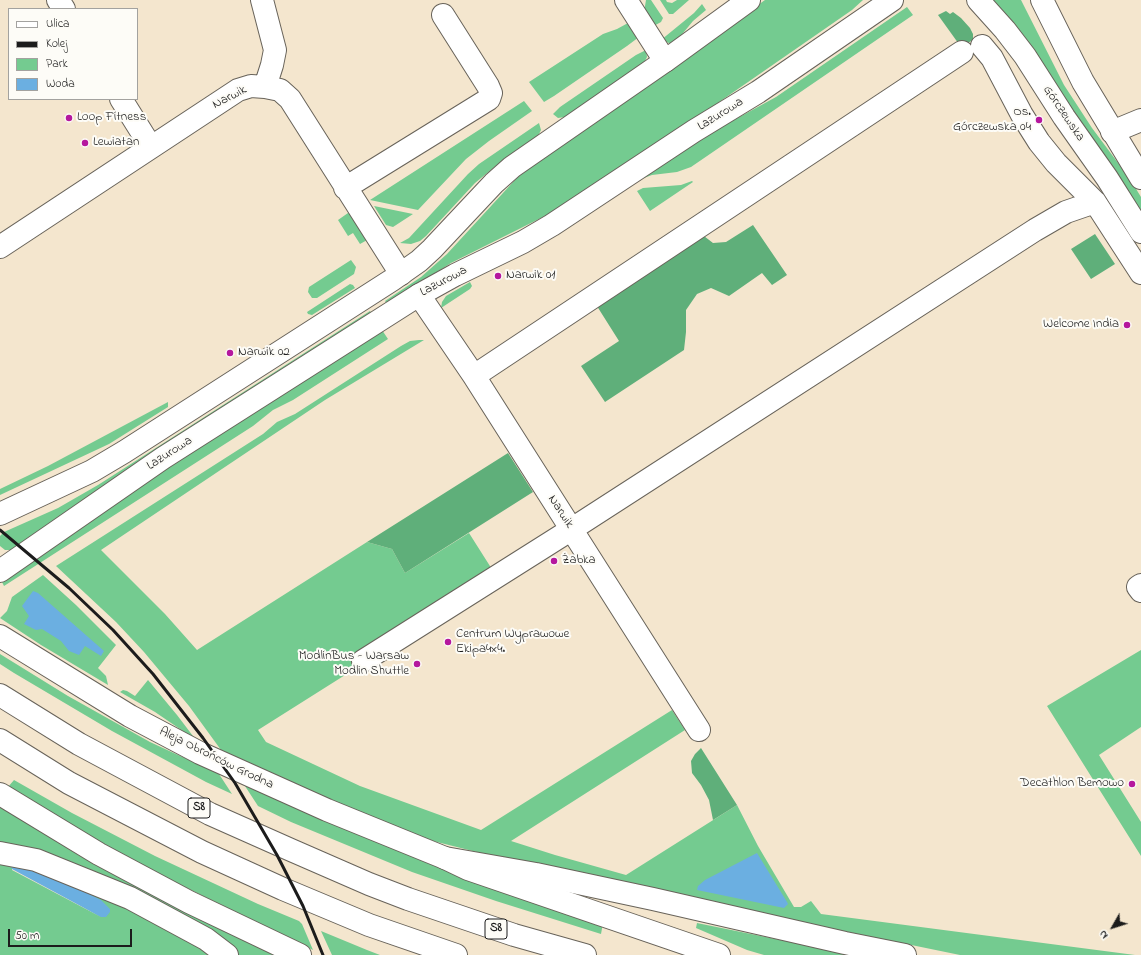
<!DOCTYPE html>
<meta charset="utf-8">
<style>
body{margin:0}
#map{position:relative;width:1141px;height:955px;overflow:hidden;background:#f4e6ce;font-family:"Indie Flower",sans-serif}
canvas{display:block}
.legend{position:absolute;left:8px;top:8px;width:130px;height:92px;box-sizing:border-box;background:#fdfcf7;border:1px solid #a3a29f;margin:0;padding:5px 7px;list-style:none;font-size:12px;color:#1c1c1c}
.legend li{display:flex;align-items:center;gap:8px;height:20px}
.legend b{width:20px;border:1px solid #a3a29f}
.north{position:absolute;left:1093px;top:907px;width:40px;height:40px;-webkit-text-stroke:3px #fdfcf7;paint-order:stroke;rotate:231deg;font-size:11px;font-weight:700;line-height:16px;text-align:center;color:#1c1c1c}
.north::after{content:'';display:block;margin:auto;width:14px;height:18px;background:#1c1c1c;clip-path:polygon(50% 0,100% 100%,50% 72%,0 100%)}
.scale{position:absolute;left:8px;top:929px;width:124px;height:18px;box-sizing:border-box;border:2px solid #1c1c1c;border-top:0;padding-left:5px;font-size:12px;line-height:14px;white-space:nowrap;color:#1c1c1c;-webkit-text-stroke:3px #fdfcf7;paint-order:stroke}
</style>
<div id="map">
<canvas width="1141" height="955"></canvas>
<ul class="legend">
<li><b style="height:5px;background:#fff"></b>Ulica</li>
<li><b style="height:5px;background:#1c1c1c"></b>Kolej</li>
<li><b style="height:11px;background:#74cb90"></b>Park</li>
<li><b style="height:11px;background:#6bafe1"></b>Woda</li>
</ul>
<div class="north">N</div>
<div class="scale">50 m</div>
</div>
<script>
const context = document.querySelector('canvas').getContext('2d');
context.lineJoin = 'round';
function fillPath(path, color) {
  context.fillStyle = color;
  context.fill(path, 'evenodd');
}
function toPath(rows) {
  const path = new Path2D();
  for (const r of rows) {
    path.moveTo(r[0], r[1]);
    for (let i = 2; i < r.length; i += 2) path.lineTo(r[i], r[i + 1]);
  }
  return path;
}
function trace(path, color, width, dash) {
  context.strokeStyle = color;
  context.lineWidth = width;
  context.lineCap = dash ? 'butt' : 'round';
  context.setLineDash(dash || []);
  context.stroke(path);
}
function write(font, color, halo, rows, align = 'center') {
  context.font = font + ' "Indie Flower",sans-serif';
  context.lineWidth = 4;
  context.setLineDash([]);
  context.textBaseline = 'middle';
  context.strokeStyle = halo;
  context.fillStyle = color;
  for (const [text, x, y, turn = 0] of rows) {
    context.save();
    context.translate(x, y);
    context.rotate((+turn || 0) * Math.PI / 180);
    context.textAlign = isNaN(turn) ? turn : align;
    if (halo) context.strokeText(text, 0, 0);
    context.fillText(text, 0, 0);
    context.restore();
  }
}
const green = toPath([
 [646,0,651,0,663,18,661,22,652,27,644,12],
 [660,0,666,0,667,2,672,3,677,0,689,0,673,14,669,14],
 [765,0,863,0,852,10,673,134,555,211,451,263,387,304,385,301,421,277,447,254,514,181,528,168],
 [992,0,1021,0,1064,85,1092,128,1130,179,1141,197,1141,213,1108,161,1079,120,1032,47,1019,30],
 [702,4,706,10,693,21,679,38,673,43,669,43,661,40,694,13],
 [907,7,913,15,691,167,677,172,652,175,641,179,641,178,714,131,776,97],
 [628,23,639,37,627,46,554,96,544,102,529,82,603,34,617,29],
 [646,50,647,57,644,63,565,117,558,118,553,114,560,107,636,55],
 [524,101,532,111,489,141,466,159,418,210,370,200],
 [539,123,541,130,538,136,503,160,475,183,426,236,420,241,411,244,400,243,409,238,468,174,479,164],
 [692,181,693,182,650,211,637,191,643,188,681,185],
 [374,206,413,214,393,227,386,225],
 [348,213,354,214,369,239,360,244,353,233,348,236,338,220],
 [351,260,356,267,354,274,317,298,312,298,308,292,309,287],
 [470,282,472,286,470,289,441,308,442,302,446,296],
 [350,284,353,285,355,288,312,315,308,314,307,312],
 [370,311,372,314,11,550,5,550,0,546,0,536,4,532,58,508,98,485],
 [382,330,388,339,293,400,273,410,253,426,4,586,2,582,164,470],
 [419,340,424,340,325,400,101,550,165,614,197,650,367,542,392,549,405,573,469,533,495,574,399,641,258,730,266,742,360,786,481,830,672,710,685,730,511,841,555,855,626,875,737,805,758,846,794,907,801,907,811,901,821,914,1135,955,960,955,556,872,433,841,390,826,319,796,221,750,189,706,144,652,116,622,56,566,263,434,277,422,295,414,401,346,410,341],
 [168,402,168,407,109,444,0,495,0,489,48,466],
 [43,575,76,605,116,645,98,668,106,676,108,685,41,645,0,618,7,611,12,597],
 [1141,650,1141,727,1099,755,1141,822,1141,856,1047,706],
 [0,654,68,696,150,742,219,774,232,794,206,782,112,731,14,673,0,664],
 [148,680,177,715,196,740,155,712,120,692,123,690,127,691,135,696],
 [14,780,72,813,155,856,258,904,299,921,302,924,313,950,122,856,8,787],
 [243,783,603,923,601,934,496,901,412,872,291,822,258,806],
 [0,806,80,856,187,912,274,955,236,955,199,926,86,868,50,857,0,846],
 [0,858,66,877,217,955,0,955],
 [12,866,101,917,12,870],
 [697,923,854,955,764,955,747,950,696,928],
 [321,931,367,950,380,955,332,955]
]);
const forest = toPath([
 [946,11,950,14,953,12,961,18,970,28,973,34,973,40,961,47,938,15],
 [753,225,787,275,772,285,762,273,729,296,711,288,697,294,686,310,686,332,684,350,605,402,581,366,619,341,595,303,700,233,713,243,726,242],
 [1095,234,1115,264,1091,279,1071,249],
 [508,453,533,492,405,573,392,549,367,542],
 [701,748,737,805,713,820,709,800,701,785,692,773,691,761,695,754]
]);
const water = toPath([
 [33,591,38,593,104,651,101,656,85,646,79,655,69,651,61,641,42,629,36,630,24,624,29,616,22,606],
 [757,853,787,902,788,904,784,908,697,890,698,886,705,880],
 [14,865,56,877,101,900,110,909,110,912,106,917,101,917,12,869,11,866]
]);
const minor = toPath([
 [58,0,64,9],
 [262,0,275,50,272,65,265,87],
 [626,0,665,61],
 [982,46,992,58,1022,115,1039,142,1056,163,1095,202,1141,273],
 [121,99,151,147],
 [1112,132,1141,120],
 [345,188,489,99,491,93,488,86,443,15],
 [0,247,238,90,251,86,265,87,280,90,290,99,401,274],
 [419,295,474,376,699,730],
 [474,376,962,52],
 [1141,585,1138,587,1141,591],
 [363,661,572,529,1035,230,1066,212,1095,202],
 [0,853,36,860,130,898,206,939,227,955]
]);
const major = toPath([
 [978,0,1005,30,1025,56,1064,117,1107,178,1141,232],
 [1042,0,1083,82,1141,178],
 [0,514,92,471,124,452,392,280,419,261,432,249,494,183,512,167,665,61,749,0],
 [0,571,163,458,419,295,455,275,523,242,552,225,694,131,758,92,892,0],
 [0,636,130,716,200,753,327,810,445,858,536,874,653,899,845,943,905,955],
 [0,794,99,854,189,902,300,955]
]);
const highway = toPath([
 [0,695,79,744,210,814,291,850,369,884,408,899,514,935,585,955],
 [0,740,69,783,202,852,283,889,369,925,456,955],
 [445,858,468,869,719,955]
]);
const rail = toPath([
 [0,530,69,588,113,630,153,674,203,738,235,783,277,855,303,906,323,955]
]);
const markers = [
 [69,118,4,"#b5179e"],
 [1039,120,4,"#b5179e"],
 [85,143,4,"#b5179e"],
 [498,276,4,"#b5179e"],
 [1127,325,4,"#b5179e"],
 [230,353,4,"#b5179e"],
 [554,561,4,"#b5179e"],
 [448,642,4,"#b5179e"],
 [417,664,4,"#b5179e"],
 [1132,784,4,"#b5179e"]
];
const shields = [
 [199,808,22],
 [496,929,22]
];
const shieldNames = [
 ["S8",199,808],
 ["S8",496,929]
];
const streetNames = [
 ["Narwik",230,98,-27],
 ["Górczewska",1063,114,56],
 ["Lazurowa",721,115,-32],
 ["Lazurowa",444,282,-28],
 ["Lazurowa",170,454,-33],
 ["Narwik",560,512,57],
 ["Aleja Obrońców Grodna",216,759,26]
];
const poiNames = [
 ["Os.",1031,113,"right"],
 ["Górczewska 04",1031,128,"right"],
 ["Loop Fitness",77,118],
 ["Lewiatan",93,143],
 ["Narwik 01",506,276],
 ["Welcome India",1119,325,"right"],
 ["Narwik 02",238,353],
 ["Żabka",562,561],
 ["Centrum Wyprawowe",456,635],
 ["Ekipa4x4.",456,650],
 ["ModlinBus - Warsaw",409,657,"right"],
 ["Modlin Shuttle",409,672,"right"],
 ["Decathlon Bemowo",1124,784,"right"]
];
fillPath(green, '#74cb90');
fillPath(forest, '#5faf7a');
fillPath(water, '#6bafe1');
trace(minor, '#68635a', 24);
trace(major, '#68635a', 24);
trace(highway, '#68635a', 24);
trace(minor, '#fff', 22);
trace(major, '#fff', 22);
trace(highway, '#fff', 22);
trace(rail, '#1c1c1c', 3);
for (const [x, y, r, color] of markers) {
  const dot = new Path2D();
  dot.arc(x, y, r, 0, 2 * Math.PI);
  context.fillStyle = color;
  context.fill(dot);
  trace(dot, '#fdfcf7', 1.5);
}
for (const [x, y, w] of shields) {
  const box = new Path2D();
  box.roundRect(x - w / 2, y - 10, w, 20, 3);
  context.fillStyle = '#fdfcf7';
  context.fill(box);
  trace(box, '#1c1c1c', 1);
}
write('bold 12px', '#1c1c1c', null, shieldNames);
write('13px', '#1c1c1c', '#fdfcf7', streetNames);
write('13px', '#1c1c1c', '#fdfcf7', poiNames, 'left');
</script>
